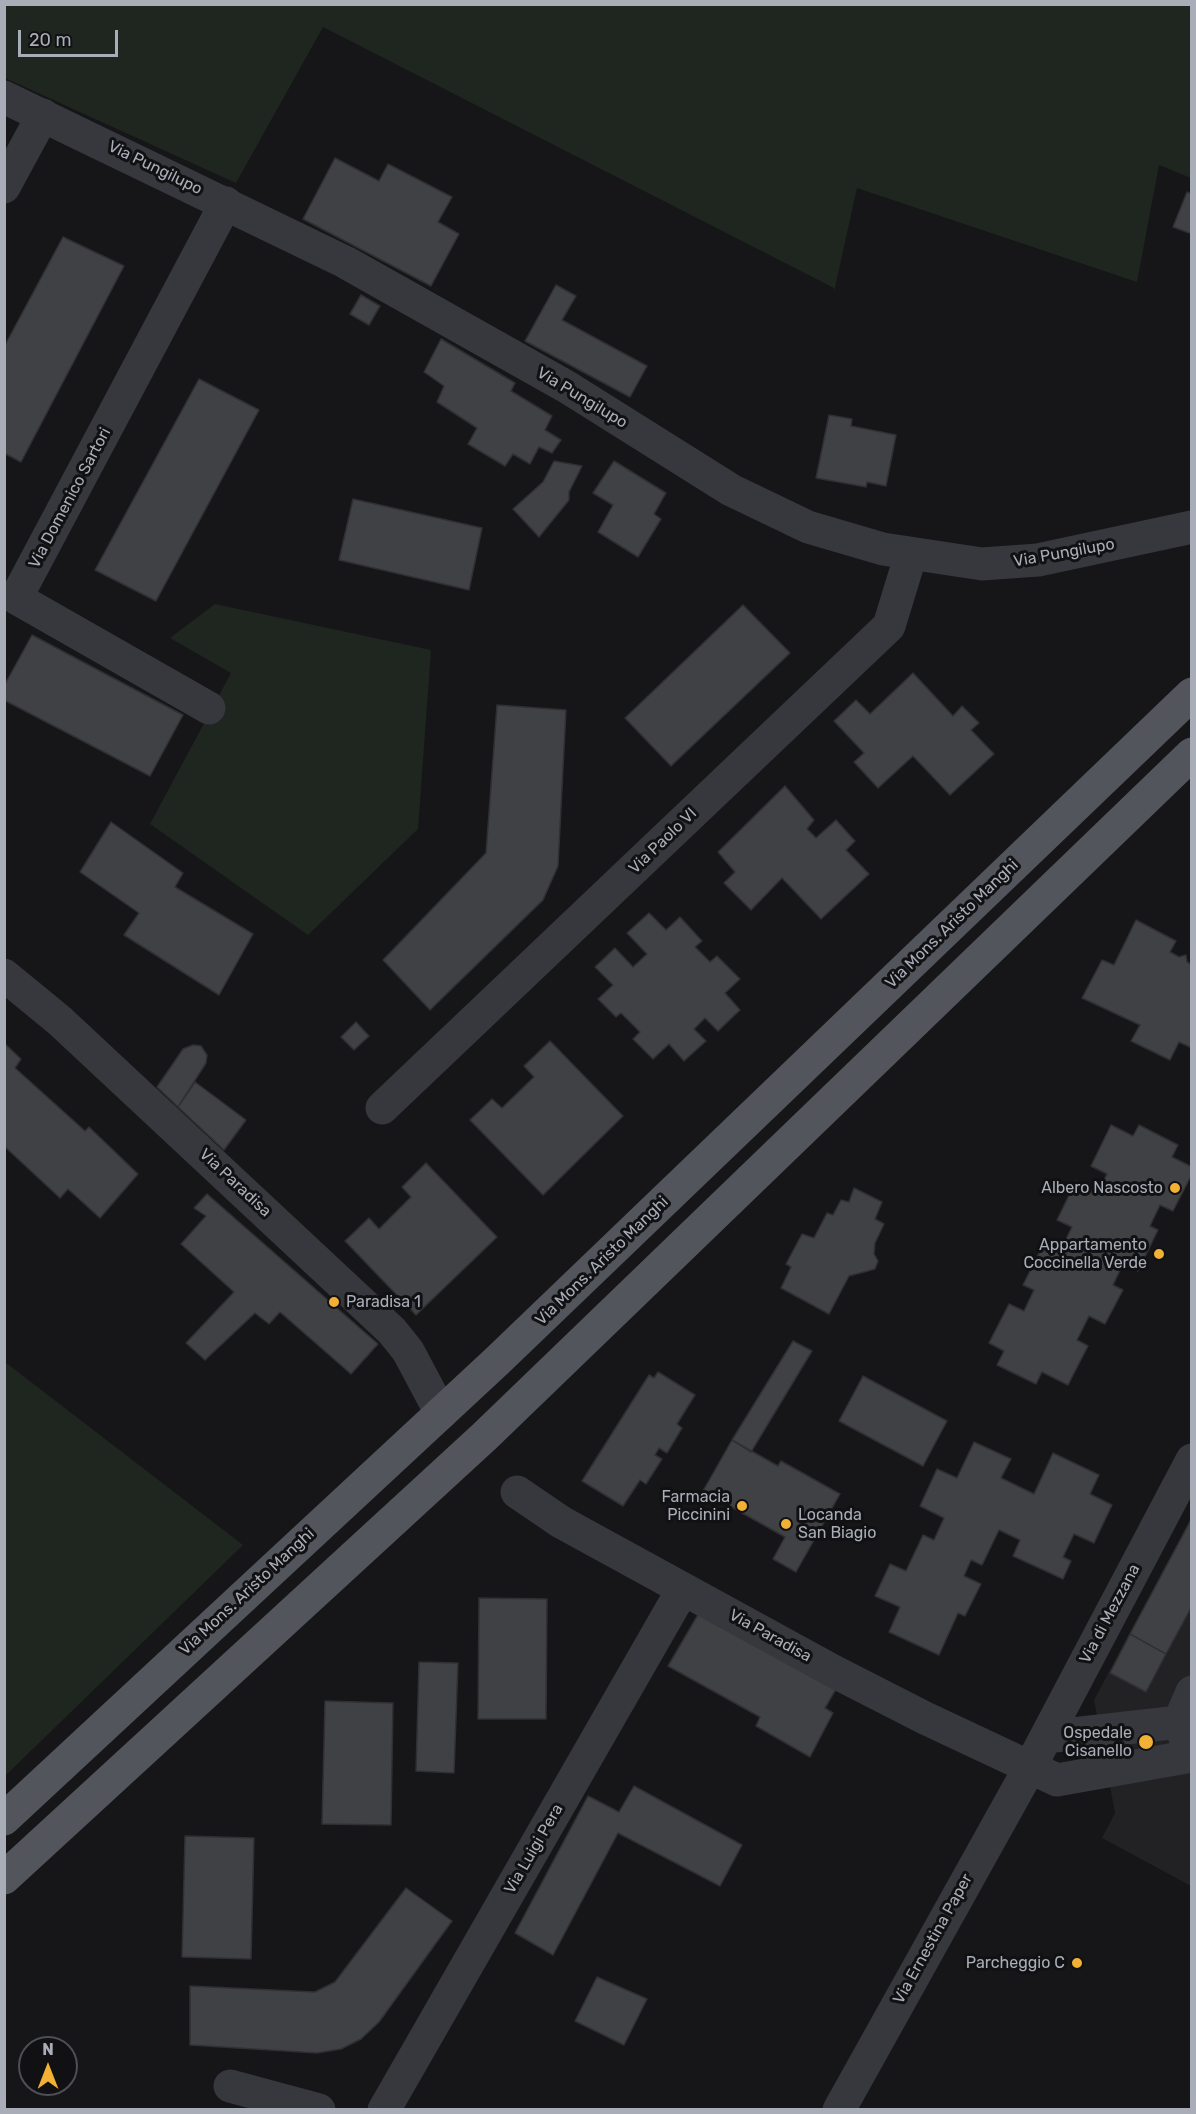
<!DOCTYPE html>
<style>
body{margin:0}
#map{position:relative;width:1196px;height:2114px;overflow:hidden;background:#161618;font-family:Rubik,sans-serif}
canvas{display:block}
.frame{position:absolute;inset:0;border:6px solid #a8adb8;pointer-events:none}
.north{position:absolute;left:18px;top:2036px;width:60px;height:60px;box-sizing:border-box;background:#111113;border:2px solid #4d4f55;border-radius:50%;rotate:0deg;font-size:16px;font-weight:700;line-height:24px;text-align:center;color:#a8adb8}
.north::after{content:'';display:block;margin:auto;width:21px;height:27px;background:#f2b134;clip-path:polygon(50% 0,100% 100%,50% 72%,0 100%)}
.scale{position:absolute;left:18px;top:30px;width:100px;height:27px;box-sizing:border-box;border:3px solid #a8adb8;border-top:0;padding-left:8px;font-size:18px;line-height:21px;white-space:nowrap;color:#a8adb8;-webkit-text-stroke:4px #111113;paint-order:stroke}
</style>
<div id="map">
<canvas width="1196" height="2114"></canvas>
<div class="frame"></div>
<div class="north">N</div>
<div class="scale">20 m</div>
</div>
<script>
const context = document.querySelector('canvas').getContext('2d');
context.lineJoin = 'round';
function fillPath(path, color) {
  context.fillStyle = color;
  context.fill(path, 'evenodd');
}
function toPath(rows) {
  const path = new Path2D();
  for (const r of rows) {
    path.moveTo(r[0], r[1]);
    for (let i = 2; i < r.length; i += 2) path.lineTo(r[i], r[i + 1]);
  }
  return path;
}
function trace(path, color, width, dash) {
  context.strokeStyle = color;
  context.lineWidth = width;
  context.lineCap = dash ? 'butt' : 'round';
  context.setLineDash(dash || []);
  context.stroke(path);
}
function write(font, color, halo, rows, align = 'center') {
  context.font = font + ' Rubik,sans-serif';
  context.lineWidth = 6;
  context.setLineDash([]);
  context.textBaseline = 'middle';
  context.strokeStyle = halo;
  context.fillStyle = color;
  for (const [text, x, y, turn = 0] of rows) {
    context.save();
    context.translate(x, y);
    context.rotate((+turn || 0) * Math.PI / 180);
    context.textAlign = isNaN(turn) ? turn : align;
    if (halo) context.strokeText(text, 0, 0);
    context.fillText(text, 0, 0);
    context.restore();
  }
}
const built = toPath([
 [1191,1518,1191,1886,1102,1838,1115,1813,1094,1700]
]);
const green = toPath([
 [5,4,1191,5,1191,178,1159,165,1137,282,857,188,834,292,834,288,323,27,236,183,5,78],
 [215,604,431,650,418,829,308,935,150,824,231,673,170,638],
 [5,1362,243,1545,5,1776,4,1776]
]);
const building = toPath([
 [335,158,379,181,388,164,452,197,438,222,459,234,431,286,303,219,335,158],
 [1187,192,1192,194,1192,234,1173,227,1187,192],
 [63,237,124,266,21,462,4,453,4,347,63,237],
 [556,285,576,296,562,320,647,366,630,397,525,341,556,285],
 [361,295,380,306,369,325,350,314,361,295],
 [441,339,515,383,511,391,552,416,545,430,561,440,552,453,539,447,530,464,513,454,505,466,468,444,477,428,437,402,444,386,424,372,441,339],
 [199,379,259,410,156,601,95,570,199,379],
 [829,415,852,419,851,426,896,435,886,486,867,482,866,487,816,478,829,415],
 [554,461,582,466,569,492,569,500,539,537,513,509,543,482,554,461],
 [614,461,666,493,654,514,661,519,638,557,598,532,613,505,593,493,614,461],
 [353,499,482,528,469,590,339,560,353,499],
 [743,605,790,653,671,766,625,718,743,605],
 [32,635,183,715,150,776,4,700,4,686,32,635],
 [913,673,953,716,962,706,979,723,971,730,994,754,950,795,913,756,878,788,854,762,864,753,834,721,856,700,870,714,913,673],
 [497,705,566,710,558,866,543,900,430,1010,383,960,486,853,497,705],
 [785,786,814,820,807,829,816,838,836,820,855,841,846,850,869,874,821,919,782,878,751,910,724,883,735,872,718,852,785,786],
 [111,822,183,873,175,887,253,934,219,995,124,935,139,913,80,872,111,822],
 [649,913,666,930,680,917,702,941,695,947,710,962,717,956,740,979,725,993,740,1010,718,1031,705,1018,694,1029,706,1041,684,1061,669,1044,653,1059,633,1039,640,1032,621,1013,616,1017,598,999,613,985,595,967,615,948,633,967,647,954,627,933,649,913],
 [1136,920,1176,941,1170,952,1179,957,1186,955,1187,962,1192,965,1192,1048,1179,1042,1170,1060,1131,1041,1140,1025,1082,998,1102,960,1114,965,1136,920],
 [356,1022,369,1036,354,1050,341,1037,356,1022],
 [550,1041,623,1116,543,1195,470,1120,492,1099,502,1108,534,1077,524,1066,550,1041],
 [4,1043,21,1059,15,1068,85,1131,89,1127,138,1174,100,1218,68,1189,60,1198,4,1146,4,1043],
 [193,1045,201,1046,207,1055,206,1063,178,1107,157,1087,183,1049,193,1045],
 [195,1082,246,1120,224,1150,178,1107,195,1082],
 [1111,1125,1133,1136,1139,1125,1178,1145,1172,1157,1192,1167,1192,1174,1173,1211,1160,1205,1150,1226,1158,1230,1138,1271,1123,1264,1113,1285,1123,1290,1105,1324,1089,1316,1077,1340,1088,1346,1068,1385,1042,1372,1036,1384,997,1365,1004,1351,989,1343,1009,1304,1024,1311,1034,1290,1023,1285,1045,1241,1061,1249,1072,1227,1057,1220,1076,1181,1098,1192,1107,1174,1091,1166,1111,1125],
 [426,1163,497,1237,416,1315,345,1241,369,1218,379,1229,411,1197,402,1187,426,1163],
 [854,1188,882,1202,875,1219,884,1224,875,1243,874,1254,878,1261,875,1269,849,1276,829,1314,781,1288,791,1267,786,1264,802,1234,814,1238,827,1213,833,1215,841,1200,849,1202,854,1188],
 [207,1194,378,1344,351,1374,280,1312,269,1324,255,1313,205,1360,186,1343,234,1292,181,1244,206,1216,194,1208,207,1194],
 [793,1341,812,1351,751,1452,732,1440,793,1341],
 [658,1372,695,1395,677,1424,682,1428,667,1453,659,1448,655,1455,662,1459,646,1484,640,1480,623,1506,582,1481,649,1375,654,1378,658,1372],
 [863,1376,947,1421,923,1466,839,1421,863,1376],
 [732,1440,778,1466,781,1461,840,1494,796,1572,773,1559,785,1537,703,1491,732,1440],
 [974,1442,1011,1459,1001,1478,1034,1494,1053,1453,1099,1475,1090,1494,1112,1505,1094,1543,1074,1534,1063,1557,1071,1561,1063,1579,1013,1556,1020,1540,999,1530,982,1565,971,1560,964,1576,981,1584,965,1616,958,1613,939,1655,889,1632,900,1607,875,1596,890,1564,906,1571,923,1535,934,1540,944,1518,920,1506,937,1469,957,1478,974,1442],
 [1192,1518,1192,1606,1166,1654,1130,1634,1192,1518],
 [479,1598,547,1599,546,1719,478,1719,479,1598],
 [699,1613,836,1689,825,1708,833,1713,810,1757,756,1726,760,1717,668,1666,699,1613],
 [1130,1634,1166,1654,1146,1692,1110,1673,1130,1634],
 [419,1662,458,1663,454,1773,416,1771,419,1662],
 [325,1701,393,1703,391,1825,322,1824,325,1701],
 [634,1786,742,1845,720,1886,618,1833,553,1955,515,1933,588,1796,619,1812,634,1786],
 [185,1836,254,1838,251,1959,182,1957,185,1836],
 [406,1888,452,1921,379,2022,361,2039,341,2049,317,2053,190,2045,190,1986,315,1992,335,1982,406,1888],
 [597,1977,647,1999,624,2045,575,2021,597,1977]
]);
const minor = toPath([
 [4,97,345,262,567,387,731,490,808,527,883,549,982,564,1038,560,1192,527],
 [4,187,43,115],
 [209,708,16,598,226,203],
 [4,975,60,1021,392,1331,408,1351,441,1413],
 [382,1108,889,626,911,554],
 [517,1492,561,1522,833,1671,925,1718,1057,1780,1192,1756],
 [1046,1737,1179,1722],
 [1187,1743,1179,1722,1192,1692],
 [230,2086,319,2110],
 [384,2110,683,1589],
 [839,2110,1029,1769,1192,1460]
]);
const major = toPath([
 [4,1819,497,1361,1192,694],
 [4,1878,485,1436,1192,754]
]);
const markers = [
 [1175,1188,6,"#f2b134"],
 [1159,1254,6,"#f2b134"],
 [334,1302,6,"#f2b134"],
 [742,1506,6,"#f2b134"],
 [786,1524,6,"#f2b134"],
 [1146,1742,8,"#f2b134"],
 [1077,1963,6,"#f2b134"]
];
const streetNames = [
 ["Via Pungilupo",155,168,26],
 ["Via Pungilupo",582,398,31],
 ["Via Domenico Sartori",70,498,-62],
 ["Via Pungilupo",1064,553,-10],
 ["Via Paolo VI",663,841,-44],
 ["Via Mons. Aristo Manghi",952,924,-44],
 ["Via Paradisa",235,1183,43],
 ["Via Mons. Aristo Manghi",602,1261,-44],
 ["Via Mons. Aristo Manghi",247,1592,-43],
 ["Via di Mezzana",1110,1614,-62],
 ["Via Paradisa",770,1636,29],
 ["Via Luigi Pera",534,1849,-60],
 ["Via Ernestina Paper",933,1939,-61]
];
const poiNames = [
 ["Albero Nascosto",1163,1188],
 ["Appartamento",1147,1245],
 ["Coccinella Verde",1147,1263],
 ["Paradisa 1",346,1302,"left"],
 ["Farmacia",730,1497],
 ["Piccinini",730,1515],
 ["Locanda",798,1515,"left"],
 ["San Biagio",798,1533,"left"],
 ["Ospedale",1132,1733],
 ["Cisanello",1132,1751],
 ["Parcheggio C",1065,1963]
];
fillPath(built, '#222225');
fillPath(green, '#1e261f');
fillPath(building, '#404145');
trace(building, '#303034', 1.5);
trace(minor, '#37383d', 33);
trace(major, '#53555c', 33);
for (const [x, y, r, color] of markers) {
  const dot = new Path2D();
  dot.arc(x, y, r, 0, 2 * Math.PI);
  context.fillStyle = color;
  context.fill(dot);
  trace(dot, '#111113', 2);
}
write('16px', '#a8adb8', '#111113', streetNames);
write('16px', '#a8adb8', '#111113', poiNames, 'right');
</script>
